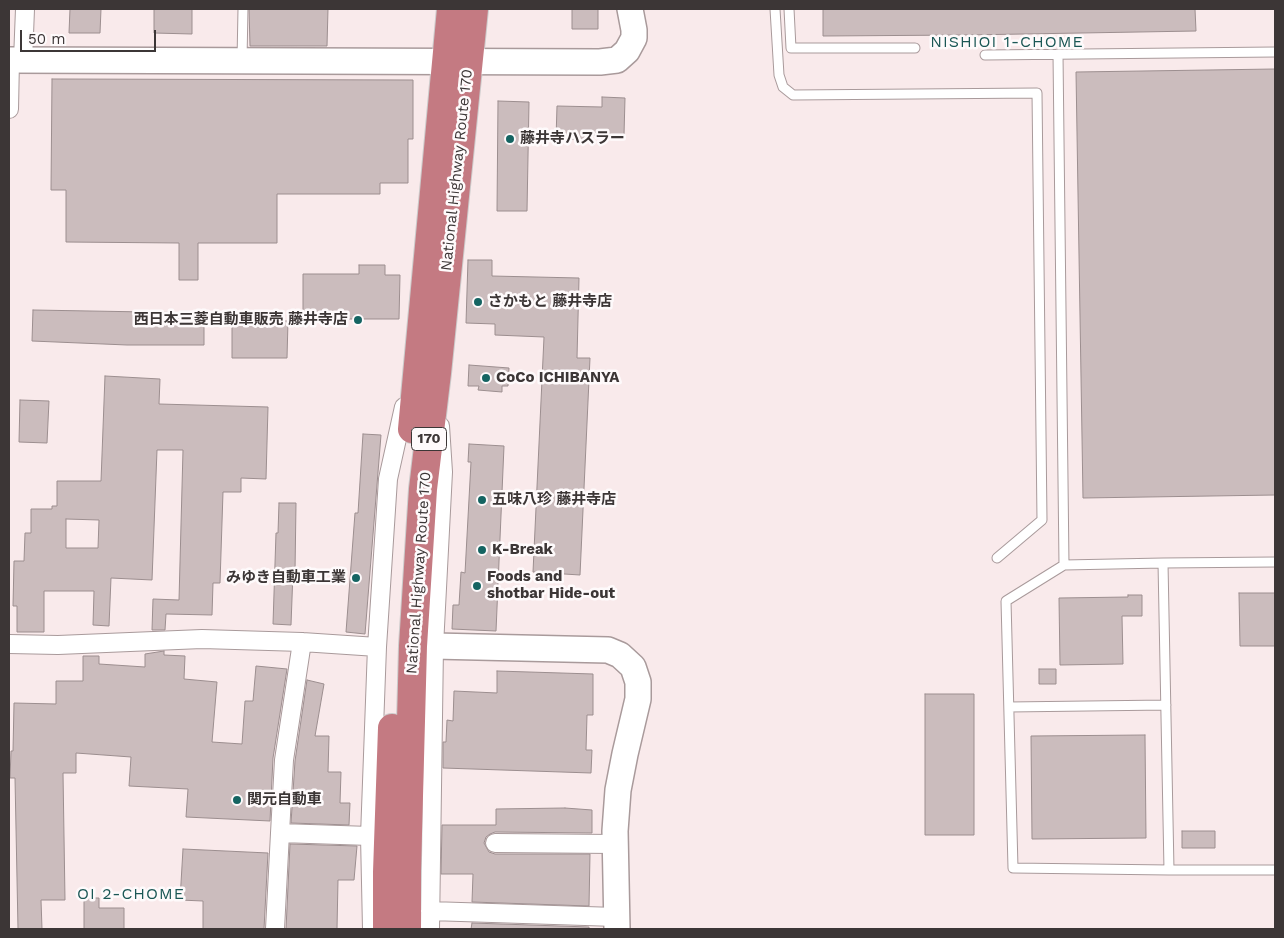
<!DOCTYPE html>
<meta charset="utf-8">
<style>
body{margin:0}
#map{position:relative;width:1284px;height:938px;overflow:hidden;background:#f9eaeb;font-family:"Work Sans",sans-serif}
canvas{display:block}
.frame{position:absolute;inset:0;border:10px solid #3c3636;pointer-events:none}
.scale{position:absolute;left:20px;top:30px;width:136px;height:22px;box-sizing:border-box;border:2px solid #3c3636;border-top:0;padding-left:6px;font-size:15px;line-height:18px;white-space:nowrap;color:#3c3636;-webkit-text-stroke:4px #fefafb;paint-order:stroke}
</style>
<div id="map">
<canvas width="1284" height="938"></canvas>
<div class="frame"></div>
<div class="scale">50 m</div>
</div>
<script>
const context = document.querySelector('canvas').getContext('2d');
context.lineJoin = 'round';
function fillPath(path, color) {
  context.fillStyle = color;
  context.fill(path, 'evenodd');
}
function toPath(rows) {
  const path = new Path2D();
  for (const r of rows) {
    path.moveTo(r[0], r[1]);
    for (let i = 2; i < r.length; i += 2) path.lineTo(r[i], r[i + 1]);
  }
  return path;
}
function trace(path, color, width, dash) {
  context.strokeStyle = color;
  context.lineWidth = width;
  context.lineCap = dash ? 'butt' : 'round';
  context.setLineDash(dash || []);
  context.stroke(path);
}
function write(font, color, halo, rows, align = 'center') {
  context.font = font + ' "Work Sans","Noto Sans JP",sans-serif';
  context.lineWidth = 5;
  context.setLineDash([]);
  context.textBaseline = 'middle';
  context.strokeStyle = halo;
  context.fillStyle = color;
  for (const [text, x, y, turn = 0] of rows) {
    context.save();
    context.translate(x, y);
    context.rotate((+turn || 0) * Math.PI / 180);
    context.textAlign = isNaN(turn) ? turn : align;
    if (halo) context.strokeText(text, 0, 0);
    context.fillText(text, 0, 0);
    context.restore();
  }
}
const building = toPath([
 [70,9,101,9,100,33,69,33,70,9],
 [154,9,192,9,192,34,154,33,154,9],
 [249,9,328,9,327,46,250,46,249,9],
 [572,9,598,9,598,29,572,29,572,9],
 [823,9,1195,9,1196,31,966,35,823,36,823,9],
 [1275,69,1275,495,1083,498,1076,72,1275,69],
 [52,79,413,80,413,139,408,139,408,183,380,183,380,194,277,194,277,243,198,243,198,280,179,280,179,243,66,242,66,190,51,190,52,79],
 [602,97,625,98,624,135,586,135,586,140,556,139,557,106,602,107,602,97],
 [498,101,529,102,527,211,497,211,498,101],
 [468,260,492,260,492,276,579,278,577,358,590,358,580,575,533,572,544,337,495,335,495,324,466,323,468,260],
 [359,265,385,265,385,275,400,275,399,319,303,319,303,274,359,274,359,265],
 [33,310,204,313,204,345,127,345,32,341,33,310],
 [232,321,288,321,287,358,232,358,232,321],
 [469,365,509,368,508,386,502,386,502,392,478,390,479,386,468,386,469,365],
 [105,376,160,379,159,404,268,407,266,479,241,478,241,492,223,492,220,583,213,583,212,615,166,614,165,630,152,630,153,599,179,600,183,450,157,450,152,580,111,578,109,626,93,625,94,591,44,591,44,632,17,632,17,606,13,606,14,561,24,561,25,533,31,533,31,509,52,509,52,506,57,506,57,481,101,481,105,376],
 [66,519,99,520,98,548,66,548,66,519],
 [20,400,49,401,47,443,19,442,20,400],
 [363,434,381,435,365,634,346,632,355,513,358,513,363,434],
 [469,444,504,446,496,631,452,629,453,605,459,605,461,572,465,573,471,462,468,462,469,444],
 [279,503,296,503,295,572,293,572,291,625,273,624,276,533,278,533,279,503],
 [1239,593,1275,593,1275,646,1240,646,1239,593],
 [1128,595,1142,595,1142,616,1122,616,1123,664,1060,665,1059,598,1128,597,1128,595],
 [164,651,164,655,185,656,184,679,217,682,212,742,242,744,245,701,253,701,256,666,287,669,273,758,270,821,186,817,188,789,129,786,131,757,76,753,76,773,63,773,65,900,41,900,42,929,18,929,15,778,10,778,11,751,13,751,14,703,56,704,56,681,83,681,83,656,99,656,99,664,145,667,145,654,164,651],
 [1039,669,1056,669,1056,684,1039,684,1039,669],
 [497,671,593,674,593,715,587,715,586,750,592,750,591,773,443,768,443,742,446,742,447,720,453,721,454,691,497,693,497,671],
 [307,680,324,684,315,736,329,736,328,772,341,772,340,803,350,803,349,825,291,823,295,761,307,680],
 [925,694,974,694,974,835,925,835,925,694],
 [1145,735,1146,838,1032,839,1031,736,1145,735],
 [565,808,592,810,592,833,495,832,490,834,486,837,484,843,489,852,495,854,590,854,589,906,472,902,473,874,441,874,442,825,496,825,496,809,565,808],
 [1182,831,1215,831,1215,848,1182,848,1182,831],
 [290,844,357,846,354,880,338,880,337,929,286,929,290,844],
 [183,849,268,853,264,929,203,929,203,901,180,900,183,849],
 [84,898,99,898,99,908,124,908,124,929,84,929,84,898],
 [472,923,589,927,589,929,471,929,472,923]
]);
const lane = toPath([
 [775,9,779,75,783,87,793,95,1037,93,1042,520,997,558],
 [789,9,791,48,915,48],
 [1058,54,1064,565],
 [985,55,1275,52],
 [242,60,243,9],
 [1163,563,1169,870,1013,868,1006,601,1064,565,1163,563,1275,562],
 [1009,707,1166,705],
 [1169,870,1275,870]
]);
const street = toPath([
 [23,60,25,9],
 [9,109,10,60],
 [9,644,58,645,202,639,302,642,377,647],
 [280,833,284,760,302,642],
 [495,843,615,844],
 [430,911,616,917],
 [275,929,280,833,370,836],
 [372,929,370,836,377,647,388,479,404,407],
 [430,929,434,646,443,472,440,426]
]);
const secondary = toPath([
 [9,60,600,62,617,60,627,51,634,38,634,30,630,9],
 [434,646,608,650,620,655,633,667,638,682,638,699,625,754,618,790,615,831,617,929]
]);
const highway = toPath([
 [412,429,451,9],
 [387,929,387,872,392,728],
 [407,929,407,871,413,646,423,489,437,373,474,9]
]);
const markers = [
 [510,139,5,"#156462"],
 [478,302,5,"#156462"],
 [358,320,5,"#156462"],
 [486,378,5,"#156462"],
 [482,500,5,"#156462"],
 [482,550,5,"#156462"],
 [356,578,5,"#156462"],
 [477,586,5,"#156462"],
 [237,800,5,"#156462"]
];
const shields = [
 [429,439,35]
];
const shieldNames = [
 ["170",429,439]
];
const poiNames = [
 ["藤井寺ハスラー",520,139],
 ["さかもと 藤井寺店",488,302],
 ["西日本三菱自動車販売 藤井寺店",348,320,"right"],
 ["CoCo ICHIBANYA",496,378],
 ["五味八珍 藤井寺店",492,500],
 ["K-Break",492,550],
 ["Foods and",487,577],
 ["shotbar Hide-out",487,594],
 ["みゆき自動車工業",346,578,"right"],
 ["関元自動車",247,800]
];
const streetNames = [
 ["National Highway Route 170",457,170,-84],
 ["National Highway Route 170",419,573,-86]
];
const neighbourhoodNames = [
 ["NISHIOI 1-CHOME",1007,42],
 ["OI 2-CHOME",131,894]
];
fillPath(building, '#cbbcbd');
trace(building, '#9c8e8f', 1);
trace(lane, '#a99a9b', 11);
trace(street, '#a99a9b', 20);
trace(secondary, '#a99a9b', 28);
trace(highway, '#cccbcb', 30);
trace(lane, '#fff', 9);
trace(street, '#fff', 18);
trace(secondary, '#fff', 25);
trace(highway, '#c47a82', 28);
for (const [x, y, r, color] of markers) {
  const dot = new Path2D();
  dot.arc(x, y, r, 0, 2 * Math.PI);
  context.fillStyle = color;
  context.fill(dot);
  trace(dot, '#fefafb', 2);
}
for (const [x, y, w] of shields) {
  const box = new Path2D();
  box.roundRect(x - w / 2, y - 11.5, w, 23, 4);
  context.fillStyle = '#fefafb';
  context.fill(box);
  trace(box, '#3c3636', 1);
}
write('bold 14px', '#3c3636', null, shieldNames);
write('bold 15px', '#3c3636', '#fefafb', poiNames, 'left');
write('15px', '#3c3636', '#fefafb', streetNames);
context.letterSpacing = '1px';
write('16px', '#1b5755', '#fefafb', neighbourhoodNames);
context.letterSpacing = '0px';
</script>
